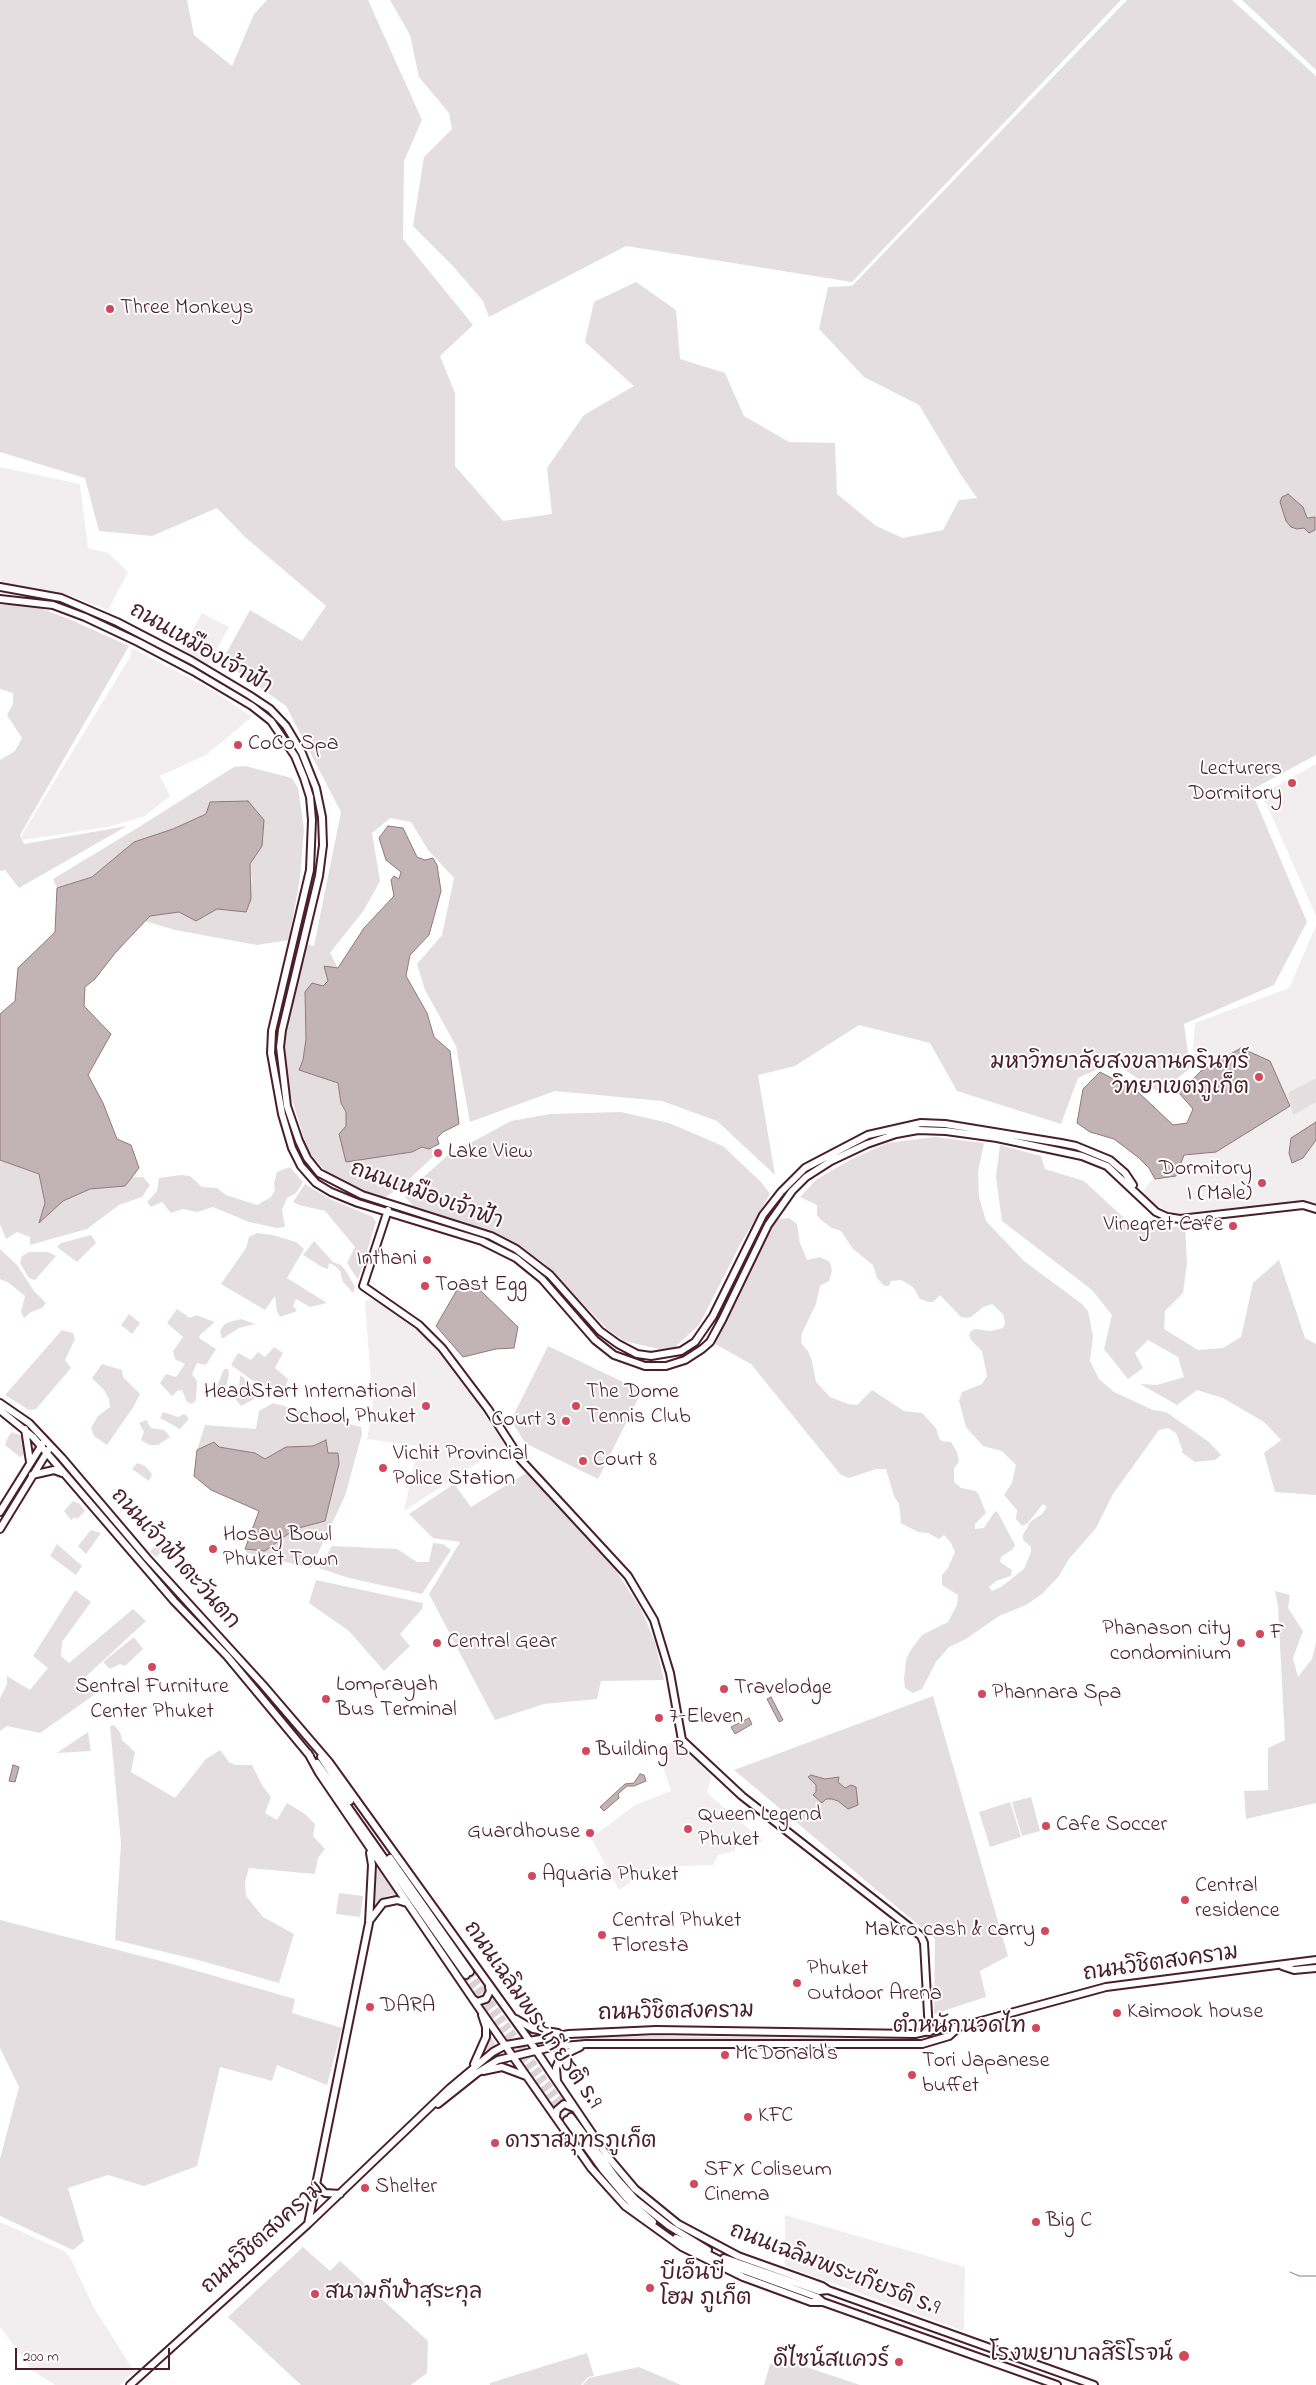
<!DOCTYPE html>
<meta charset="utf-8">
<style>
body{margin:0}
#map{position:relative;width:1316px;height:2385px;overflow:hidden;background:#fff;font-family:"Indie Flower",sans-serif}
canvas{display:block}
.scale{position:absolute;left:15px;top:2348px;width:155px;height:22px;box-sizing:border-box;border:2px solid #4a1f2b;border-top:0;padding-left:6px;font-size:15px;line-height:18px;white-space:nowrap;color:#4a1f2b;-webkit-text-stroke:4px #fff;paint-order:stroke}
</style>
<div id="map">
<canvas width="1316" height="2385"></canvas>
<div class="scale">200 m</div>
</div>
<script>
const context = document.querySelector('canvas').getContext('2d');
context.lineJoin = 'round';
function fillPath(path, color) {
  context.fillStyle = color;
  context.fill(path, 'evenodd');
}
function toPath(rows) {
  const path = new Path2D();
  for (const r of rows) {
    path.moveTo(r[0], r[1]);
    for (let i = 2; i < r.length; i += 2) path.lineTo(r[i], r[i + 1]);
  }
  return path;
}
function trace(path, color, width, dash) {
  context.strokeStyle = color;
  context.lineWidth = width;
  context.lineCap = dash ? 'butt' : 'round';
  context.setLineDash(dash || []);
  context.stroke(path);
}
function write(font, color, halo, rows, align = 'center') {
  context.font = font + ' "Indie Flower","Playpen Sans Thai",sans-serif';
  context.lineWidth = 4;
  context.setLineDash([]);
  context.textBaseline = 'middle';
  context.strokeStyle = halo;
  context.fillStyle = color;
  for (const [text, x, y, turn = 0] of rows) {
    context.save();
    context.translate(x, y);
    context.rotate((+turn || 0) * Math.PI / 180);
    context.textAlign = isNaN(turn) ? turn : align;
    if (halo) context.strokeText(text, 0, 0);
    context.fillText(text, 0, 0);
    context.restore();
  }
}
const built = toPath([
 [0,467,80,484,88,548,108,553,128,572,108,610,71,596,0,583],
 [202,613,229,627,208,665,182,650],
 [132,648,212,690,252,717,206,755,160,776,170,796,145,816,108,827,23,840,21,836,130,657],
 [1316,764,1316,916,1262,794],
 [1316,926,1316,1209,1303,1205,1180,1219,1140,1195,1212,1104,1193,1049,1195,1023,1289,988],
 [373,1299,417,1329,441,1355,477,1403,505,1445,404,1511,418,1446,367,1439,373,1409,365,1301],
 [673,1742,713,1772,707,1793,763,1841,735,1847,735,1851,718,1855,713,1865,654,1867,619,1890,591,1838,635,1805,671,1791,657,1747],
 [785,2215,965,2267,964,2331,785,2266],
 [0,2222,64,2251,70,2257,94,2308,134,2371,120,2385,55,2385,33,2371,0,2327]
]);
const green = toPath([
 [0,0,187,0,194,35,232,66,254,14,267,0,368,0,422,120,404,161,403,239,473,325,440,356,455,393,455,466,503,521,552,514,547,468,584,415,634,386,585,342,594,302,636,282,676,310,680,359,725,373,744,416,789,442,835,443,837,494,876,526,903,538,943,530,959,500,977,498,961,475,919,405,864,377,819,329,828,287,852,286,1127,0,1232,0,1316,76,1316,755,1251,790,1307,922,1274,985,1184,1024,1190,1068,1160,1093,1113,1062,1078,1078,1061,1124,957,1091,930,1043,859,1025,795,1066,758,1075,775,1175,717,1121,662,1101,555,1091,470,1122,456,1046,425,990,417,964,442,935,454,878,428,850,411,822,390,818,372,833,380,881,364,910,330,953,338,968,324,966,328,981,323,986,305,992,306,1039,303,1060,299,1070,338,1083,341,1103,346,1112,346,1126,412,1152,422,1147,431,1148,436,1154,403,1185,383,1199,331,1177,308,1151,288,1087,284,1051,289,1011,307,944,314,946,341,812,286,706,222,661,250,610,302,641,326,606,245,537,217,508,152,536,99,531,85,478,0,452],
 [390,0,1121,0,852,282,626,246,489,317,483,301,452,265,413,226,424,157,452,129,449,113,419,77,410,35],
 [1242,0,1316,0,1316,70,1255,12],
 [0,605,31,605,69,619,129,646,20,835,24,844,127,826,19,888,5,870,0,871,0,760,15,751,22,738,7,715,13,704,13,693,0,689],
 [245,766,292,778,298,788,304,829,300,878,289,940,257,945,175,930,145,921,150,916,179,912,196,921,217,909,252,882,250,864,262,846,206,814,173,829,134,842,92,877,57,888,53,879,139,827,234,767],
 [1316,1078,1316,1102,1293,1115,1288,1093],
 [621,1112,669,1123,723,1146,761,1182,770,1194,740,1245,699,1325,674,1348,659,1349,624,1341,607,1329,543,1262,516,1246,417,1210,405,1197,409,1190,448,1155,511,1121,550,1114],
 [935,1137,984,1143,978,1172,979,1197,986,1221,1024,1261,1082,1304,1088,1311,1093,1336,1090,1361,1099,1379,1114,1392,1153,1410,1166,1412,1209,1442,1221,1455,1215,1460,1195,1462,1181,1452,1183,1451,1176,1433,1168,1428,1159,1430,1113,1494,1096,1528,1069,1559,1059,1576,1042,1594,1026,1605,999,1616,966,1639,949,1647,936,1662,922,1689,913,1693,905,1688,904,1679,906,1660,910,1651,922,1635,948,1622,957,1605,958,1595,942,1585,942,1575,948,1568,955,1552,951,1543,944,1535,939,1539,928,1533,918,1532,901,1523,899,1504,894,1496,886,1469,876,1469,849,1478,840,1474,751,1364,715,1344,728,1311,772,1225,779,1219,789,1218,797,1224,800,1243,807,1260,820,1257,830,1262,832,1271,829,1281,820,1286,816,1304,802,1333,801,1343,808,1351,812,1361,816,1382,830,1397,848,1404,857,1405,872,1390,904,1411,922,1413,936,1428,939,1438,942,1441,951,1442,957,1452,959,1462,954,1468,954,1482,961,1488,976,1491,979,1495,986,1513,975,1524,975,1529,984,1528,993,1514,997,1511,1015,1545,1013,1549,1001,1557,1000,1562,1012,1570,1011,1576,996,1581,989,1587,992,1591,1001,1587,1024,1569,1031,1552,1031,1547,1023,1540,1023,1535,1030,1522,1042,1514,1047,1507,1043,1504,1027,1524,1022,1526,1016,1519,1017,1510,1004,1495,1012,1483,1016,1465,1002,1451,983,1446,966,1427,959,1401,962,1392,982,1384,987,1376,982,1351,971,1340,969,1335,971,1331,975,1329,991,1331,1003,1328,1005,1323,1003,1314,992,1304,983,1307,971,1317,966,1318,961,1317,940,1295,933,1302,929,1302,920,1299,913,1287,901,1280,891,1281,889,1286,884,1286,877,1278,873,1265,853,1249,841,1231,832,1228,821,1220,817,1215,817,1205,800,1197,817,1179,852,1159,887,1143],
 [1000,1145,1041,1156,1045,1169,1084,1181,1124,1218,1140,1230,1185,1226,1187,1263,1183,1293,1165,1311,1164,1329,1198,1350,1223,1348,1241,1337,1253,1283,1279,1260,1305,1338,1316,1344,1316,1495,1275,1492,1264,1453,1281,1440,1264,1422,1223,1398,1197,1390,1177,1405,1140,1384,1157,1385,1184,1377,1178,1357,1148,1340,1135,1353,1143,1368,1128,1379,1104,1349,1112,1315,1092,1290,1002,1221,996,1177],
 [0,1160,39,1174,45,1203,39,1223,63,1201,90,1188,125,1186,132,1177,143,1177,150,1185,142,1197,119,1205,87,1229,30,1245,30,1237,17,1232,6,1239,0,1224],
 [290,1167,303,1182,296,1193,287,1198,282,1210,285,1227,277,1228,249,1222,213,1207,197,1212,183,1209,171,1213,162,1202,151,1207,147,1202,157,1191,159,1178,181,1175,190,1176,202,1187,217,1188,226,1195,257,1205,271,1197,275,1190,274,1183,277,1172],
 [305,1184,332,1200,373,1217,376,1222,358,1280,347,1263,355,1247,325,1211,299,1205,293,1202],
 [257,1233,273,1235,296,1242,304,1249,287,1278,327,1303,310,1307,296,1299,293,1306,297,1311,280,1317,277,1311,275,1296,265,1310,221,1284,246,1248,249,1237],
 [91,1235,96,1243,77,1262,57,1247,61,1243],
 [314,1241,333,1262,341,1265,346,1271,355,1287,353,1293,343,1282,340,1271,335,1266,329,1263,328,1269,322,1267,303,1255],
 [0,1249,17,1265,34,1291,46,1303,42,1308,31,1312,24,1318,21,1312,25,1296,9,1283,0,1279],
 [29,1252,48,1252,56,1256,35,1280,29,1278,20,1263,22,1256],
 [177,1309,190,1318,196,1315,215,1322,200,1335,199,1338,216,1349,206,1365,197,1363,192,1374,197,1381,196,1400,192,1404,187,1402,182,1390,177,1391,172,1396,160,1383,166,1374,176,1377,185,1364,175,1359,173,1351,183,1337,167,1323],
 [129,1314,140,1323,132,1334,121,1325],
 [241,1319,255,1324,239,1328,222,1339,220,1330,226,1323],
 [62,1330,73,1333,75,1339,65,1360,71,1368,36,1409,29,1410,5,1395],
 [548,1346,642,1391,598,1479,525,1443,511,1420],
 [274,1347,283,1353,275,1368,288,1379,282,1399,267,1391,231,1365,238,1353,251,1360,258,1352,265,1357],
 [102,1364,122,1370,123,1377,140,1394,134,1406,107,1445,94,1436,91,1428,98,1416,110,1407,109,1399,104,1390,92,1378],
 [224,1369,228,1369,229,1374,226,1388,224,1393,217,1397,213,1396],
 [240,1375,258,1390,256,1398,241,1406,232,1395,233,1392,239,1392],
 [273,1403,361,1427,362,1434,345,1496,311,1568,247,1553,245,1549,265,1551,295,1529,325,1521,328,1453,326,1440,313,1446,286,1447,265,1459,255,1453,219,1447,214,1442,197,1450,205,1425,256,1429,259,1411],
 [163,1412,178,1417,184,1414,188,1417,188,1420,180,1429,160,1418],
 [146,1420,151,1428,164,1430,170,1437,158,1445,149,1445,141,1440,144,1432,139,1423],
 [12,1432,26,1438,24,1455,20,1457,5,1445,8,1437],
 [38,1459,39,1460,0,1525,0,1519],
 [137,1463,145,1466,152,1474,149,1481,132,1469],
 [526,1473,611,1563,641,1609,655,1642,664,1680,601,1681,597,1699,544,1704,495,1720,429,1594,460,1542,433,1538,409,1514,454,1484,471,1507],
 [73,1501,80,1504,85,1511,77,1519,75,1517,71,1520,64,1511],
 [91,1530,101,1533,86,1554,78,1546],
 [161,1538,169,1544,156,1557,150,1552],
 [433,1543,443,1544,451,1550,422,1594,349,1578,319,1568,332,1546,397,1549,417,1562,429,1562],
 [57,1544,82,1566,76,1575,50,1556],
 [316,1580,423,1603,422,1609,400,1634,410,1646,384,1671,349,1631,309,1603],
 [75,1590,91,1602,62,1642,61,1656,69,1663,133,1609,146,1621,81,1681,94,1695,40,1733,7,1726,0,1731,0,1698,7,1684,7,1676,30,1690,48,1668,33,1656],
 [1275,1591,1290,1595,1288,1608,1303,1631,1293,1658,1298,1677,1312,1659,1316,1642,1316,1803,1246,1819,1244,1791,1268,1790,1268,1748,1285,1740,1278,1606],
 [134,1637,143,1649,125,1666,120,1664,110,1669,103,1662],
 [933,1696,1008,1956,980,1971,986,1997,934,2014,935,1939,734,1770],
 [114,1725,120,1732,122,1740,135,1752,131,1772,175,1798,206,1759,220,1750,229,1762,235,1765,252,1765,262,1785,271,1797,265,1813,277,1820,287,1803,305,1814,315,1824,313,1836,325,1849,318,1858,315,1874,249,1868,245,1882,246,1896,263,1917,294,1934,279,1983,198,1960,115,1940,121,1843,110,1726],
 [88,1732,91,1751,57,1753],
 [1031,1797,1040,1831,1022,1836,1012,1802],
 [1010,1802,1021,1837,990,1847,979,1812],
 [378,1866,399,1896,391,1895,385,1897,371,1908],
 [339,1893,363,1896,360,1917,336,1914],
 [0,1920,169,1963,295,1999,292,2013,342,2028,327,2085,277,2065,272,2081,220,2067,197,2166,144,2186,108,2175,68,2188,84,2241,73,2250,0,2216,0,2159,19,2087,0,2048],
 [487,2030,496,2045,480,2055,487,2039],
 [654,2036,911,2039,911,2040,581,2039,581,2037],
 [303,2247,330,2271,340,2261,428,2341,427,2373,411,2385,301,2385,228,2317],
 [587,2353,594,2376,588,2377,581,2385,490,2385,490,2383],
 [800,2360,809,2368,860,2385,764,2385,770,2364],
 [639,2367,681,2385,583,2385,589,2378]
]);
const water = toPath([
 [1288,494,1303,507,1307,518,1315,517,1315,530,1309,533,1304,528,1297,529,1291,527,1286,521,1280,502,1282,497,1288,494],
 [248,801,264,820,262,846,250,864,251,899,246,912,217,909,196,921,179,912,150,916,116,952,95,979,85,987,84,1006,111,1034,88,1075,103,1103,117,1139,131,1145,139,1168,125,1186,90,1189,63,1201,39,1223,45,1203,39,1174,0,1160,0,1014,15,1001,18,968,55,932,57,888,92,877,134,842,173,829,206,814,210,802,248,801],
 [388,826,403,828,417,857,425,860,433,858,437,865,441,891,429,935,410,955,406,976,427,1013,434,1037,450,1051,459,1124,443,1132,437,1138,439,1144,429,1149,422,1147,412,1152,346,1162,339,1134,346,1126,346,1112,341,1103,338,1083,299,1070,303,1060,306,1039,305,992,312,983,323,986,328,981,324,966,338,968,364,928,394,896,391,880,394,876,399,879,401,872,386,860,379,838,388,826],
 [1241,1048,1270,1061,1290,1106,1216,1152,1184,1155,1176,1176,1155,1179,1149,1168,1139,1158,1114,1139,1090,1132,1077,1123,1083,1089,1100,1072,1137,1091,1173,1125,1187,1123,1193,1109,1179,1093,1201,1071,1241,1048],
 [1316,1122,1316,1140,1303,1158,1292,1163,1289,1153,1291,1138,1316,1122],
 [461,1283,479,1289,518,1327,514,1348,496,1349,463,1357,436,1326,461,1283],
 [326,1440,328,1453,338,1453,339,1464,325,1521,295,1529,265,1551,245,1549,259,1511,211,1490,194,1476,197,1450,214,1442,219,1447,255,1453,265,1459,286,1447,313,1446,326,1440],
 [771,1697,783,1720,779,1722,767,1699,771,1697],
 [749,1718,752,1724,735,1734,731,1727,749,1718],
 [13,1765,19,1767,15,1782,9,1781,13,1765],
 [640,1774,644,1775,646,1781,634,1786,627,1786,618,1794,619,1798,604,1811,600,1807,625,1784,634,1783,640,1774],
 [811,1775,825,1779,839,1777,838,1782,845,1788,851,1785,856,1787,858,1805,848,1809,838,1801,832,1799,826,1799,822,1803,813,1795,816,1792,816,1785,808,1777,811,1775]
]);
const stream = toPath([
 [1290,2272,1299,2276,1316,2276]
]);
const secondaryTunnel = toPath([
 [470,1972,571,2117],
 [466,1975,567,2120]
]);
const secondary = toPath([
 [0,587,61,598,117,622,192,661,249,695,270,709,286,726,302,753,316,788,322,817,323,845,319,876,282,1030,280,1047,287,1106,299,1141,307,1158,319,1173,362,1195,491,1236,516,1249,550,1275,600,1331,618,1344,637,1354,651,1356,681,1351,695,1342,713,1316,763,1215,781,1192,805,1168,868,1135,921,1123,945,1124,1061,1143,1076,1146,1110,1160,1125,1173,1133,1185],
 [0,599,53,605,85,617,138,642,193,671,252,706,271,721,295,756,304,778,310,797,312,820,310,870,272,1031,271,1053,282,1114,292,1148,301,1166,316,1183,331,1192,358,1203,482,1241,516,1258,542,1279,595,1340,614,1355,645,1366,666,1366,685,1360,702,1349,710,1342,722,1320,768,1225,792,1191,806,1177,831,1161,867,1144,896,1134,918,1130,946,1131,997,1138,1082,1156,1107,1166,1156,1212,1167,1217,1180,1219,1303,1205,1316,1209],
 [388,1210,363,1286,419,1325,442,1348,488,1409,521,1460,628,1576,654,1620,670,1673,682,1740,742,1796,921,1936,924,1943,929,2032],
 [0,1403,29,1423,62,1458,147,1558,263,1685,329,1762,529,2040,608,2157,635,2189,678,2224,738,2256,822,2286,828,2290,1094,2385],
 [0,1410,33,1437,174,1601,227,1656,310,1756],
 [25,1429,30,1462],
 [32,1475,54,1470,62,1473],
 [0,1512,43,1443],
 [0,1529,49,1449],
 [308,1753,319,1773,479,2008,591,2168,625,2206,682,2247,743,2277,811,2302,823,2302,1057,2385],
 [321,1757,350,1801],
 [317,1763,466,1975],
 [390,1858,470,1972],
 [370,1920,383,1903,397,1900,407,1903],
 [1282,1966,1294,1970,1316,1968],
 [473,1999,477,2002,486,1999,490,1991,489,1987],
 [516,2019,533,2029,558,2033],
 [474,2064,486,2037,486,2027,482,2015],
 [483,2071,502,2067,526,2076],
 [557,2081,556,2068,561,2056,580,2047],
 [438,2104,477,2073,498,2060,552,2047,586,2044,922,2044,949,2036,959,2027],
 [556,2116,557,2110,564,2104,574,2108],
 [571,2117,617,2179,635,2199,669,2226,708,2250],
 [567,2120,603,2170,630,2202,653,2222],
 [316,2184,325,2193,340,2194],
 [308,2224,369,1923,372,1865,370,1853],
 [676,2238,729,2265,817,2297,823,2302],
 [724,2258,819,2291,828,2290],
 [130,2385,308,2224,450,2088,493,2052,506,2045,569,2034,656,2030,915,2034,947,2027,959,2027,1106,1987,1316,1960]
]);
const markers = [
 [110,309,5,"#d1495b"],
 [238,745,5,"#d1495b"],
 [1292,783,5,"#d1495b"],
 [1259,1077,5,"#d1495b"],
 [438,1153,5,"#d1495b"],
 [1262,1183,5,"#d1495b"],
 [1233,1226,5,"#d1495b"],
 [427,1260,5,"#d1495b"],
 [425,1286,5,"#d1495b"],
 [426,1406,5,"#d1495b"],
 [576,1406,5,"#d1495b"],
 [566,1421,5,"#d1495b"],
 [583,1461,5,"#d1495b"],
 [383,1468,5,"#d1495b"],
 [213,1549,5,"#d1495b"],
 [1260,1634,5,"#d1495b"],
 [437,1643,5,"#d1495b"],
 [1241,1643,5,"#d1495b"],
 [152,1667,5,"#d1495b"],
 [724,1689,5,"#d1495b"],
 [982,1694,5,"#d1495b"],
 [326,1699,5,"#d1495b"],
 [659,1718,5,"#d1495b"],
 [586,1751,5,"#d1495b"],
 [1046,1826,5,"#d1495b"],
 [688,1829,5,"#d1495b"],
 [590,1833,5,"#d1495b"],
 [532,1876,5,"#d1495b"],
 [1185,1900,5,"#d1495b"],
 [1045,1931,5,"#d1495b"],
 [602,1935,5,"#d1495b"],
 [797,1983,5,"#d1495b"],
 [370,2007,5,"#d1495b"],
 [1117,2013,5,"#d1495b"],
 [1036,2028,5,"#d1495b"],
 [725,2055,5,"#d1495b"],
 [912,2075,5,"#d1495b"],
 [748,2117,5,"#d1495b"],
 [495,2143,5,"#d1495b"],
 [694,2184,5,"#d1495b"],
 [365,2188,5,"#d1495b"],
 [1036,2222,5,"#d1495b"],
 [650,2288,5,"#d1495b"],
 [315,2294,5,"#d1495b"],
 [1184,2356,6,"#d1495b"],
 [899,2362,5,"#d1495b"]
];
const poiNames = [
 ["Three Monkeys",120,309],
 ["CoCo Spa",248,745],
 ["Lecturers",1282,770,"right"],
 ["Dormitory",1282,795,"right"],
 ["มหาวิทยาลัยสงขลานครินทร์",1249,1064,"right"],
 ["วิทยาเขตภูเก็ต",1249,1089,"right"],
 ["Lake View",448,1153],
 ["Dormitory",1252,1170,"right"],
 ["I (Male)",1252,1195,"right"],
 ["Vinegret Cafe",1223,1226,"right"],
 ["Inthani",417,1260,"right"],
 ["Toast Egg",435,1286],
 ["HeadStart International",416,1393,"right"],
 ["School, Phuket",416,1418,"right"],
 ["The Dome",586,1393],
 ["Tennis Club",586,1418],
 ["Court 3",556,1421,"right"],
 ["Vichit Provincial",393,1455],
 ["Police Station",393,1480],
 ["Court 8",593,1461],
 ["Hosay Bowl",223,1536],
 ["Phuket Town",223,1561],
 ["Phanason city",1231,1630,"right"],
 ["condominium",1231,1655,"right"],
 ["F",1270,1634],
 ["Central Gear",447,1643],
 ["Lomprayah",336,1686],
 ["Bus Terminal",336,1711],
 ["Sentral Furniture",152,1688,"center"],
 ["Center Phuket",152,1713,"center"],
 ["Travelodge",734,1689],
 ["Phannara Spa",992,1694],
 ["7-Eleven",669,1718],
 ["Building B",596,1751],
 ["Queen Legend",698,1816],
 ["Phuket",698,1841],
 ["Cafe Soccer",1056,1826],
 ["Guardhouse",580,1833,"right"],
 ["Aquaria Phuket",542,1876],
 ["Central",1195,1887],
 ["residence",1195,1912],
 ["Central Phuket",612,1922],
 ["Floresta",612,1947],
 ["Makro cash & carry",1035,1931,"right"],
 ["Phuket",807,1970],
 ["Outdoor Arena",807,1995],
 ["DARA",380,2007],
 ["Kaimook house",1127,2013],
 ["ตำหนักนวดไท",1026,2028,"right"],
 ["McDonald's",735,2055],
 ["Tori Japanese",922,2062],
 ["buffet",922,2087],
 ["KFC",758,2117],
 ["ดาราสมุทรภูเก็ต",505,2143],
 ["SFX Coliseum",704,2171],
 ["Cinema",704,2196],
 ["Shelter",375,2188],
 ["Big C",1046,2222],
 ["บีเอ็นบี",660,2275],
 ["โฮม ภูเก็ต",660,2300],
 ["สนามกีฬาสุระกุล",325,2294],
 ["โรงพยาบาลสิริโรจน์",1173,2356,"right"],
 ["ดีไซน์สแควร์",889,2362,"right"]
];
const streetNames = [
 ["ถนนเหมืองเจ้าฟ้า",200,650,30],
 ["ถนนเหมืองเจ้าฟ้า",426,1197,20],
 ["ถนนเจ้าฟ้าตะวันตก",174,1560,48],
 ["ถนนวิชิตสงคราม",1161,1965,-8],
 ["ถนนวิชิตสงคราม",676,2014,-1],
 ["ถนนเฉลิมพระเกียรติ ร.9",531,2016,55],
 ["ถนนวิชิตสงคราม",264,2239,-42],
 ["ถนนเฉลิมพระเกียรติ ร.9",834,2271,21]
];
fillPath(built, '#f2eeef');
fillPath(green, '#e5dee0');
fillPath(water, '#c1b3b6');
trace(water, '#91787e', 1);
trace(stream, '#91787e', 1);
trace(secondaryTunnel, '#dbd2d5', 6, [6, 3]);
trace(secondary, '#4a1f2b', 10);
trace(secondary, '#fff', 6);
for (const [x, y, r, color] of markers) {
  const dot = new Path2D();
  dot.arc(x, y, r, 0, 2 * Math.PI);
  context.fillStyle = color;
  context.fill(dot);
  trace(dot, '#fff', 2);
}
write('22px', '#4a1f2b', '#fff', poiNames, 'left');
write('22px', '#4a1f2b', '#fff', streetNames);
</script>
